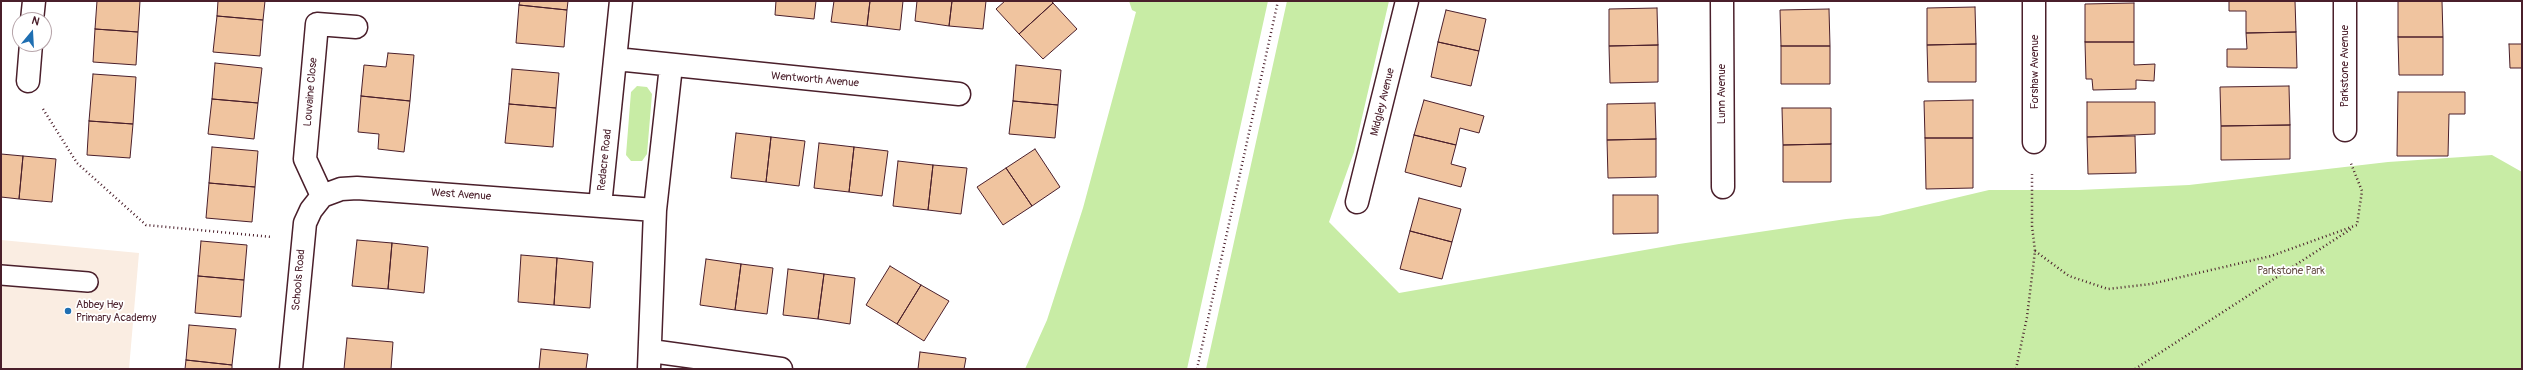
<!DOCTYPE html>
<style>
body{margin:0}
#map{position:relative;width:2523px;height:370px;overflow:hidden;background:#fff;font-family:Pangolin,sans-serif}
canvas{display:block}
.frame{position:absolute;inset:0;border:2px solid #4a1f2b;pointer-events:none}
.north{position:absolute;left:12px;top:12px;width:40px;height:40px;box-sizing:border-box;background:#fff;border:1px solid #b7a5aa;border-radius:50%;rotate:18deg;font-size:11px;font-weight:700;line-height:16px;text-align:center;color:#4a1f2b}
.north::after{content:'';display:block;margin:auto;width:14px;height:18px;background:#1f6fb2;clip-path:polygon(50% 0,100% 100%,50% 72%,0 100%)}
</style>
<div id="map">
<canvas width="2523" height="370"></canvas>
<div class="frame"></div>
<div class="north">N</div>
</div>
<script>
const context = document.querySelector('canvas').getContext('2d');
context.lineJoin = 'round';
function fillPath(path, color) {
  context.fillStyle = color;
  context.fill(path, 'evenodd');
}
function toPath(rows) {
  const path = new Path2D();
  for (const r of rows) {
    path.moveTo(r[0], r[1]);
    for (let i = 2; i < r.length; i += 2) path.lineTo(r[i], r[i + 1]);
  }
  return path;
}
function trace(path, color, width, dash) {
  context.strokeStyle = color;
  context.lineWidth = width;
  context.lineCap = dash ? 'butt' : 'round';
  context.setLineDash(dash || []);
  context.stroke(path);
}
function write(font, color, halo, rows, align = 'center') {
  context.font = font + ' Pangolin,sans-serif';
  context.lineWidth = 3.5;
  context.setLineDash([]);
  context.textBaseline = 'middle';
  context.strokeStyle = halo;
  context.fillStyle = color;
  for (const [text, x, y, turn = 0] of rows) {
    context.save();
    context.translate(x, y);
    context.rotate((+turn || 0) * Math.PI / 180);
    context.textAlign = isNaN(turn) ? turn : align;
    if (halo) context.strokeText(text, 0, 0);
    context.fillText(text, 0, 0);
    context.restore();
  }
}
const built = toPath([
 [1,240,139,253,129,369,1,369]
]);
const green = toPath([
 [1129,1,1268,1,1187,369,1025,369,1047,320,1083,208,1136,12,1132,10],
 [1287,1,1389,1,1354,152,1329,222,1399,293,1679,244,1846,219,1879,216,1989,190,2079,190,2189,185,2388,162,2492,155,2522,172,2522,369,1206,369],
 [637,86,647,87,652,94,647,154,642,161,631,161,626,155,631,92]
]);
const building = toPath([
 [97,1,140,1,138,32,95,29,97,1],
 [218,1,265,1,263,20,217,16,218,1],
 [520,1,568,1,567,10,519,5,520,1],
 [776,1,816,1,814,19,775,15,776,1],
 [834,1,870,1,867,26,831,22,834,1],
 [870,1,903,1,900,30,867,26,870,1],
 [917,1,952,1,949,26,915,21,917,1],
 [952,1,986,1,983,29,949,26,952,1],
 [1005,1,1051,1,1053,3,1019,34,996,9,1005,1],
 [2229,1,2295,1,2296,32,2246,33,2246,11,2229,11,2229,1],
 [2398,1,2442,1,2443,37,2398,37,2398,1],
 [1053,3,1077,29,1043,59,1019,34,1053,3],
 [2134,3,2134,42,2085,42,2085,4,2134,3],
 [519,5,567,10,564,47,516,43,519,5],
 [1975,7,1976,44,1927,45,1927,8,1975,7],
 [1657,8,1658,45,1609,46,1609,9,1657,8],
 [1829,9,1830,46,1781,46,1780,10,1829,9],
 [1446,10,1486,19,1479,51,1438,42,1446,10],
 [217,16,263,20,260,56,213,52,217,16],
 [95,29,138,32,136,65,93,62,95,29],
 [2296,32,2297,68,2227,67,2227,49,2247,49,2246,33,2296,32],
 [2398,37,2443,37,2443,75,2399,75,2398,37],
 [1438,42,1479,51,1471,86,1431,77,1438,42],
 [2085,42,2134,42,2134,65,2155,64,2154,81,2136,80,2136,89,2093,90,2092,79,2086,79,2085,42],
 [1976,44,1976,82,1928,82,1927,45,1976,44],
 [2509,44,2522,44,2522,68,2510,68,2509,44],
 [1658,45,1658,82,1610,83,1609,46,1658,45],
 [1781,46,1830,46,1830,84,1781,84,1781,46],
 [388,53,414,55,410,101,361,96,364,65,386,67,388,53],
 [215,63,262,68,258,103,212,99,215,63],
 [1016,65,1061,70,1058,105,1013,101,1016,65],
 [512,69,559,73,556,108,509,104,512,69],
 [93,74,136,77,133,124,89,121,93,74],
 [2289,86,2290,125,2221,126,2220,87,2289,86],
 [2398,92,2465,92,2465,114,2449,114,2448,156,2397,156,2398,92],
 [361,96,410,101,404,152,378,149,379,134,358,132,361,96],
 [212,99,258,103,254,139,208,134,212,99],
 [1424,100,1484,116,1479,133,1460,128,1456,145,1414,135,1424,100],
 [1973,100,1973,138,1925,138,1924,101,1973,100],
 [1013,101,1058,105,1055,138,1009,134,1013,101],
 [2087,102,2155,102,2155,134,2087,137,2087,102],
 [1655,103,1656,139,1607,140,1607,104,1655,103],
 [509,104,556,108,553,147,505,143,509,104],
 [1782,108,1831,108,1831,144,1783,145,1782,108],
 [89,121,133,124,130,158,87,155,89,121],
 [2290,125,2290,159,2221,160,2221,126,2290,125],
 [736,133,771,137,766,182,731,178,736,133],
 [1414,135,1456,145,1451,164,1466,168,1461,187,1405,172,1414,135],
 [2135,136,2136,173,2088,174,2087,137,2135,136],
 [771,137,805,141,799,186,766,182,771,137],
 [1925,138,1973,138,1973,188,1926,189,1925,138],
 [1656,139,1656,177,1608,178,1607,140,1656,139],
 [819,143,854,147,849,192,814,188,819,143],
 [1831,144,1831,182,1783,182,1783,145,1831,144],
 [212,147,258,151,255,187,209,183,212,147],
 [854,147,888,151,882,196,849,192,854,147],
 [1035,149,1060,187,1032,206,1006,168,1035,149],
 [1,154,23,156,19,199,1,197,1,154],
 [23,156,56,159,52,202,19,199,23,156],
 [898,161,933,165,928,210,893,206,898,161],
 [933,165,967,168,961,214,928,210,933,165],
 [1006,168,1032,206,1003,225,977,187,1006,168],
 [209,183,255,187,252,222,206,218,209,183],
 [1613,195,1658,195,1658,233,1613,234,1613,195],
 [1419,198,1461,209,1452,242,1410,231,1419,198],
 [1410,231,1452,242,1442,279,1400,269,1410,231],
 [357,240,392,243,388,289,352,286,357,240],
 [201,241,247,245,244,280,198,276,201,241],
 [392,243,428,247,424,293,388,289,392,243],
 [521,255,557,258,554,305,518,302,521,255],
 [557,258,593,262,590,308,554,305,557,258],
 [706,259,741,264,735,310,700,305,706,259],
 [741,264,773,268,767,314,735,310,741,264],
 [890,266,921,285,897,324,866,305,890,266],
 [788,269,824,274,818,319,783,315,788,269],
 [824,274,855,278,850,324,818,319,824,274],
 [198,276,244,280,241,317,195,313,198,276],
 [921,285,949,301,924,341,897,324,921,285],
 [189,325,236,329,232,365,186,360,189,325],
 [347,338,393,342,391,369,344,369,347,338],
 [541,349,588,354,586,369,539,369,541,349],
 [920,352,966,358,964,369,918,369,920,352],
 [186,360,232,365,232,369,185,369,186,360]
]);
const path = toPath([
 [43,109,77,163,146,225,272,237],
 [2035,251,2069,276,2108,289,2151,284,2271,256,2357,225,2362,191,2350,161],
 [1197,369,1278,1],
 [2016,369,2027,317,2035,251,2032,226,2032,174],
 [2135,369,2351,229]
]);
const service = toPath([
 [1,275,88,282]
]);
const minor = toPath([
 [1722,1,1723,187],
 [2034,1,2034,142],
 [32,20,34,1],
 [616,59,959,94],
 [28,81,31,44],
 [2345,130,2345,1],
 [322,196,341,189,357,188,655,210],
 [322,196,305,159,317,24,356,27],
 [1357,202,1407,1],
 [600,206,621,1],
 [651,351,781,369],
 [291,369,305,223,311,210,322,196],
 [649,369,655,210,671,66]
]);
const markers = [
 [68,311,4,"#1f6fb2"]
];
const streetNames = [
 ["Parkstone Avenue",2345,66,-90],
 ["Forshaw Avenue",2035,72,-90],
 ["Wentworth Avenue",815,80,5],
 ["Louvaine Close",311,92,-85],
 ["Lunn Avenue",1722,94,-90],
 ["Midgley Avenue",1383,102,-76],
 ["Redacre Road",605,160,-84],
 ["West Avenue",461,195,4],
 ["Schools Road",299,280,-85]
];
const parkNames = [
 ["Parkstone Park",2291,271]
];
const poiNames = [
 ["Abbey Hey",76,305],
 ["Primary Academy",76,318]
];
fillPath(built, '#faede2');
fillPath(green, '#c8eca5');
fillPath(building, '#f0c49f');
trace(building, '#4a1f2b', 1);
trace(service, '#4a1f2b', 22);
trace(minor, '#4a1f2b', 25);
trace(path, '#4a1f2b', 2.5, [1, 3]);
trace(service, '#fff', 19);
trace(minor, '#fff', 22);
for (const [x, y, r, color] of markers) {
  const dot = new Path2D();
  dot.arc(x, y, r, 0, 2 * Math.PI);
  context.fillStyle = color;
  context.fill(dot);
  trace(dot, '#fff', 1.5);
}
write('11px', '#4a1f2b', '#fff', streetNames);
write('11px', '#6a524a', '#fff', parkNames);
write('11px', '#4a1f2b', '#fff', poiNames, 'left');
</script>
